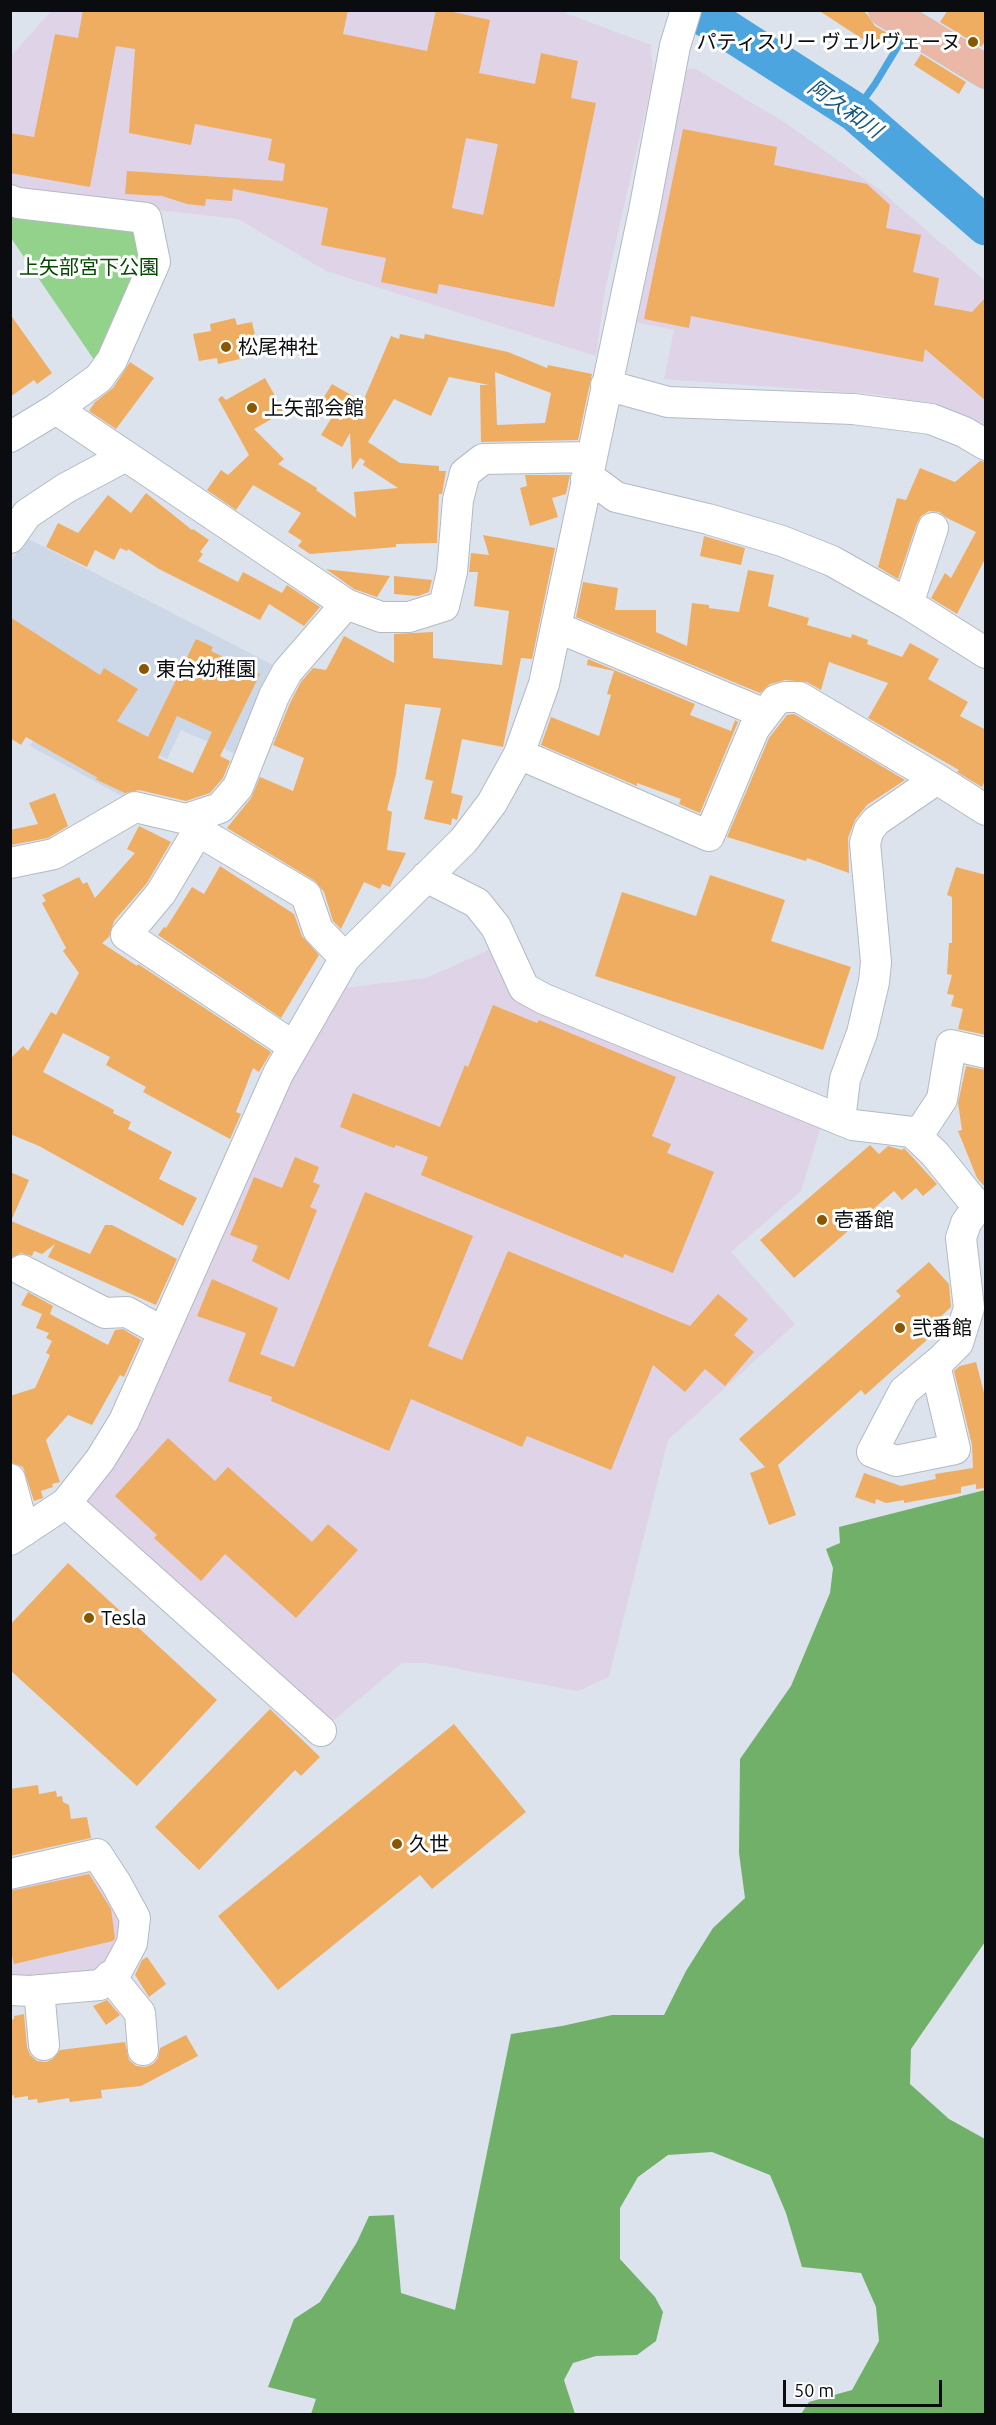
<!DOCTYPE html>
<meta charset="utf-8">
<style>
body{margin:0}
#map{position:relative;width:996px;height:2425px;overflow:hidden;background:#dce3ed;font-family:Ubuntu,sans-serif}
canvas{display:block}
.frame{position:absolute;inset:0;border:12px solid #0a0c0f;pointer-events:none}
.scale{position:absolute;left:783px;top:2380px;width:159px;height:27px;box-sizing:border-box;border:3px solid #0a0c0f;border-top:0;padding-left:8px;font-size:18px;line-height:21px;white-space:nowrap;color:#0a0c0f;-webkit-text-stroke:4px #fff;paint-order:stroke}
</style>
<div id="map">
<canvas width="996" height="2425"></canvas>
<div class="frame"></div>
<div class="scale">50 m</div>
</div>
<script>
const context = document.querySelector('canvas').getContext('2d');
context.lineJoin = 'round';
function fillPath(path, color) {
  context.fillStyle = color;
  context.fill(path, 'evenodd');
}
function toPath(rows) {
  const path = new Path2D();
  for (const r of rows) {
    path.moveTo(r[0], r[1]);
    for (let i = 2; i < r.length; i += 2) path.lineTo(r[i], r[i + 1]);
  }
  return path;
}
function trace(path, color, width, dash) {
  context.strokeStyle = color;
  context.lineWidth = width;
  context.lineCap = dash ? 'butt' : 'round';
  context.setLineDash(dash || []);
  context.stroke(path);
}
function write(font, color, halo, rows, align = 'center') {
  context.font = font + ' Ubuntu,"Noto Sans JP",sans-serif';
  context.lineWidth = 6;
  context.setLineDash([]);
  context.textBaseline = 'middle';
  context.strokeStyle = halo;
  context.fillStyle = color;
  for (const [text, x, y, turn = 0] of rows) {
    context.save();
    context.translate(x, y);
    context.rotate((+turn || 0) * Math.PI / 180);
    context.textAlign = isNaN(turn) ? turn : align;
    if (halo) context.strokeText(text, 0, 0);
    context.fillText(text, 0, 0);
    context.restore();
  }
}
const built = toPath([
 [25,537,279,668,245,758,181,730,167,759,152,752,131,801,30,746,57,699,11,669,10,565]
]);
const industrial = toPath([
 [51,11,560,11,651,45,653,78,605,290,596,356,326,271,238,219,18,194,11,190,11,56],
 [694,68,787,124,881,191,985,281,985,432,961,416,883,395,664,379,674,330,630,321,685,70],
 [489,950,509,986,822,1123,801,1191,731,1252,795,1324,668,1440,609,1677,578,1691,426,1663,402,1663,333,1721,84,1501,317,1024,336,989,426,978],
 [89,1865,126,1917,125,1941,95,1975,11,1983,11,1882]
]);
const green = toPath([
 [10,211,137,225,145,261,99,367,11,238]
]);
const forest = toPath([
 [985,1490,985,1942,911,2049,910,2084,949,2119,985,2139,985,2414,801,2414,809,2402,852,2390,879,2341,876,2307,861,2273,802,2267,786,2213,770,2175,712,2152,668,2155,638,2177,620,2208,620,2259,655,2297,663,2312,656,2341,637,2355,596,2356,573,2363,564,2380,575,2414,311,2414,316,2399,268,2387,294,2319,320,2302,357,2242,369,2216,394,2215,401,2293,455,2310,511,2034,562,2026,612,2015,664,2015,686,1971,713,1928,745,1898,739,1853,740,1759,791,1686,830,1593,833,1568,826,1549,840,1543,839,1527]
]);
const stream = toPath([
 [855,112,875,84,906,33]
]);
const river = toPath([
 [691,10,718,24,855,112,986,226]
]);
const building = toPath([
 [83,10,348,10,343,34,427,51,436,10,444,10,490,20,479,73,535,84,541,53,578,61,571,98,596,103,554,307,439,284,437,294,381,282,386,258,321,245,328,208,233,189,232,201,206,199,205,206,187,204,162,196,125,194,127,171,283,181,285,164,268,160,272,139,195,124,191,145,129,133,135,49,116,46,90,187,10,173,10,133,34,137,55,34,78,38],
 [466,138,498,144,483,215,452,208],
 [818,10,862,10,867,14,875,26,887,33,882,43,870,36,867,42],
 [948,10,986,10,986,40,981,47,940,22],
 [921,54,966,82,959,94,914,65],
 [683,129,777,147,774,165,867,184,890,205,886,228,921,235,913,272,939,278,934,305,972,312,986,297,986,401,925,349,923,362,691,316,689,328,644,319],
 [10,314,52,373,37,384,34,380,10,397],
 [235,318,237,325,252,322,258,349,250,350,253,356,218,364,217,358,199,361,193,334,211,331,210,324],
 [400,334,424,339,425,334,508,352,547,368,548,365,592,374,578,440,481,442,480,385,489,385,449,377,431,416,394,399,368,442,400,463,439,466,439,471,446,471,442,494,439,494,437,543,396,544,396,547,310,554,298,546,302,541,288,532,301,513,253,485,236,510,207,490,221,470,228,475,249,455,218,399,222,396,226,400,265,378,284,412,254,429,284,459,278,464,317,488,316,490,356,518,354,492,398,488,363,465,365,461,360,458,352,470,350,433,342,447,321,435,334,414,319,405,332,384,358,399,360,396,364,399,391,336,399,339],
 [495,372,551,393,545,423,497,425],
 [130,362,154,378,116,429,89,411,95,402,113,388],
 [980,461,986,462,986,557,957,614,931,598,945,573,951,578,976,532,947,518,939,512,929,511,921,516,917,523,898,579,878,567,897,498,906,500,920,468,955,482],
 [525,475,570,475,566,494,552,498,558,517,530,526,520,488,527,486],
 [146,493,192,530,193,529,209,540,200,552,203,554,198,561,238,582,243,572,282,593,287,585,320,607,304,626,269,604,260,620,159,569,128,549,127,551,120,548,114,560,95,550,87,567,46,547,58,523,78,533,108,495,131,513],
 [483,535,555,548,532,659,521,658,503,747,462,739,451,793,463,796,457,820,452,818,451,825,424,819,433,781,425,779,441,708,405,704,396,774,387,810,392,812,387,850,406,853,390,887,382,884,380,889,364,882,341,929,333,921,324,892,315,881,227,828,251,798,260,777,293,791,304,758,273,745,290,703,301,682,313,668,326,670,344,636,394,663,394,634,433,632,433,658,502,665,509,611,474,606,478,572,469,572,471,553,489,555],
 [704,536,745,548,741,565,700,556],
 [326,569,333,570,390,576,377,597,354,589],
 [748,570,774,575,768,606,809,618,807,625,851,638,852,634,868,640,867,644,902,657,910,643,939,659,928,679,968,702,960,716,986,730,986,779,982,787,957,772,959,770,868,718,888,683,829,662,821,690,807,682,785,680,770,684,760,693,576,617,583,582,618,588,615,610,656,610,656,632,687,646,692,603,709,605,709,608,739,612],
 [394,576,432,580,429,592,418,596,394,594],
 [10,617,100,675,104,668,138,689,117,721,148,737,196,639,213,647,211,651,260,674,220,756,230,761,223,778,210,793,186,801,139,790,125,793,95,779,98,778,26,737,21,745,10,738],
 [177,716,212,732,193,773,158,758],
 [588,659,695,704,690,715,731,731,735,720,738,722,700,813,679,804,681,799,637,783,637,786,541,745,551,717,599,736,611,695,607,694,614,671,587,665],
 [794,714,905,780,867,805,855,820,848,838,849,873,807,858,806,861,727,837,769,738,787,715],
 [55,793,68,826,48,838,11,845,10,830,38,824,29,803],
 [139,826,171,842,147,883,114,921,109,937,102,943,137,966,138,964,271,1052,259,1072,253,1068,236,1112,241,1114,230,1139,143,1092,146,1087,106,1065,110,1057,63,1033,43,1072,114,1110,113,1113,131,1122,128,1129,172,1152,159,1179,197,1198,183,1226,39,1146,10,1134,10,1059,23,1046,28,1051,51,1012,56,1015,79,973,63,951,66,948,42,903,46,901,42,895,79,877,83,884,87,882,95,898,135,853,127,849],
 [220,866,294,914,302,936,319,955,281,1018,158,935,164,927,166,928,192,887,204,894],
 [956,867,986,875,986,1035,958,1029,963,1009,951,1006,954,995,947,994,952,975,947,974,949,943,952,943,952,897,947,895],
 [710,875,785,900,771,941,851,967,823,1050,595,976,622,892,696,916],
 [493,1005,537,1023,539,1020,676,1077,652,1136,671,1144,667,1153,714,1172,673,1273,624,1254,623,1258,421,1175,428,1157,396,1145,394,1148,340,1127,353,1093,440,1127,465,1065,468,1067],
 [966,1066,986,1070,986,1188,977,1178,958,1131,962,1130,958,1103],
 [870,1145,879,1154,888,1146,902,1150,904,1148,937,1184,923,1196,916,1188,902,1200,894,1191,794,1278,760,1240],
 [295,1157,319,1167,313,1182,320,1185,310,1207,317,1210,289,1280,252,1261,258,1246,230,1235,254,1177,282,1188],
 [10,1172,29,1180,11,1221,90,1254,105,1225,112,1225,177,1259,156,1305,48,1257,55,1244,42,1254,34,1251,32,1256,21,1253,10,1258],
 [365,1192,473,1236,428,1346,462,1360,508,1251,690,1326,718,1294,748,1319,734,1335,754,1352,725,1386,705,1369,685,1392,653,1365,611,1470,527,1436,522,1447,411,1399,389,1451,271,1401,272,1397,228,1381,246,1333,197,1316,212,1279,278,1308,260,1354,294,1367],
 [929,1262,949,1284,951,1307,932,1325,937,1331,865,1395,861,1390,778,1465,796,1515,769,1525,750,1473,765,1467,739,1439,901,1296,896,1291],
 [28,1292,53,1306,50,1314,108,1345,115,1330,123,1329,141,1340,124,1377,120,1375,92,1425,68,1415,46,1440,60,1482,52,1484,53,1487,41,1491,43,1498,34,1501,23,1467,10,1462,10,1396,35,1388,50,1355,46,1353,52,1341,46,1338,49,1333,36,1328,42,1314,21,1305],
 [976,1362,986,1400,986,1488,976,1489,976,1484,961,1487,961,1493,904,1503,904,1500,886,1503,876,1499,875,1504,855,1497,864,1473,901,1486,936,1479,935,1474,973,1468,972,1445,954,1371,960,1366],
 [168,1438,215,1481,228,1467,312,1542,328,1524,358,1550,296,1618,225,1554,201,1581,154,1538,157,1535,115,1496],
 [68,1563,217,1700,137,1786,10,1670,10,1625],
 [270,1709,320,1757,301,1776,295,1770,199,1870,155,1827],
 [454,1724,526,1812,432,1889,420,1875,278,1990,218,1916],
 [38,1785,39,1794,56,1791,57,1797,62,1796,63,1802,69,1805,71,1819,87,1817,91,1838,10,1856,10,1789],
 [89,1874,111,1909,115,1938,113,1941,14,1964,10,1947,10,1891],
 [147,1957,166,1984,149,1997,135,1975,142,1960],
 [107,2000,120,2015,106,2025,93,2006],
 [24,2014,27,2047,30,2055,37,2061,46,2062,53,2059,60,2050,125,2042,129,2060,136,2066,145,2067,153,2064,158,2058,160,2048,186,2035,198,2056,141,2086,101,2090,102,2098,70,2102,69,2098,38,2103,37,2099,28,2100,28,2096,14,2098,14,2095,10,2096,10,2020,14,2019,14,2016]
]);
const minor = toPath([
 [10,200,18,203,146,218,155,262,112,360,99,378,56,409,10,437],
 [606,385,668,402,853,409,931,419,964,432,986,445],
 [56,409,346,604,381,617,409,617,444,606,452,572,458,500,465,473,483,459,591,457],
 [586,479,597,483,616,497,708,519,782,541,832,561,910,605,986,653],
 [10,538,27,514,66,488,126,456],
 [908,604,933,528],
 [556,627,765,714],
 [519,754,709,836,754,729,776,700,785,697,799,697,937,779,986,810],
 [203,814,198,831,161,893,126,935,293,1046],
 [198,831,306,895,318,930,345,958],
 [10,863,54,854,135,807,186,819,220,808,238,787,274,696,287,672,346,604],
 [426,877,477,903,496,927,524,988,544,999,853,1125,912,1132,935,1154,972,1200,986,1209],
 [840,1120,845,1079,862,1033,874,982,876,962,865,843,869,830,876,821,937,779],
 [917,1137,942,1099,951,1045,986,1053],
 [22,1270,105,1313,127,1312,163,1332],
 [935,1365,955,1449,896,1461,872,1452,904,1391,935,1365,940,1361,958,1343,969,1308,961,1238,966,1223,979,1205],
 [10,1479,24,1531],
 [66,1503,321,1731],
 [10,1540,66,1503,100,1460,124,1421,278,1074,345,958,464,840,492,803,519,754,544,684,644,211,675,46,686,10],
 [10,1874,97,1854,116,1883,135,1918,132,1943,117,1971,100,1985,30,1991,10,1990],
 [110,1976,140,2013,143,2050],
 [39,1990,44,2045]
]);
const major = toPath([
 [885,10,986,72]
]);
const markers = [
 [973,42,6,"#885700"],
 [226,347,6,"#885700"],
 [252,408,6,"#885700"],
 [144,669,6,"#885700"],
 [822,1220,6,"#885700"],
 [900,1328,6,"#885700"],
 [89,1618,6,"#885700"],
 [397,1844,6,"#885700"]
];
const poiNames = [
 ["パティスリー ヴェルヴェーヌ",961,42,"right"],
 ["松尾神社",238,347],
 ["上矢部会館",264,408],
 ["東台幼稚園",156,669],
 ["壱番館",834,1220],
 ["弐番館",912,1328],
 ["Tesla",101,1618],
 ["久世",409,1844]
];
const parkNames = [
 ["上矢部宮下公園",89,267]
];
const waterNames = [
 ["阿久和川",845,109,35]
];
fillPath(built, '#ccd8e8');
fillPath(industrial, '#dfd3e7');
fillPath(green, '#93d28b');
fillPath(forest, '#71b069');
trace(stream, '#4ca5de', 7);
trace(river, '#4ca5de', 39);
fillPath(building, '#efad62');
trace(minor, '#b3bac3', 32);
trace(major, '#bfc0c1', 34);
trace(minor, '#fff', 30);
trace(major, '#ebb7a7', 33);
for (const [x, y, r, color] of markers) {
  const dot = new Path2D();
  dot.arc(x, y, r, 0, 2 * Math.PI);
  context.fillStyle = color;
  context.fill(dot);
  trace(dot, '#fff', 2);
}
write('20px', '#0a0c0f', '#fff', poiNames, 'left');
write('20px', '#044a00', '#fff', parkNames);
write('italic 21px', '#15577e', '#fff', waterNames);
</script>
